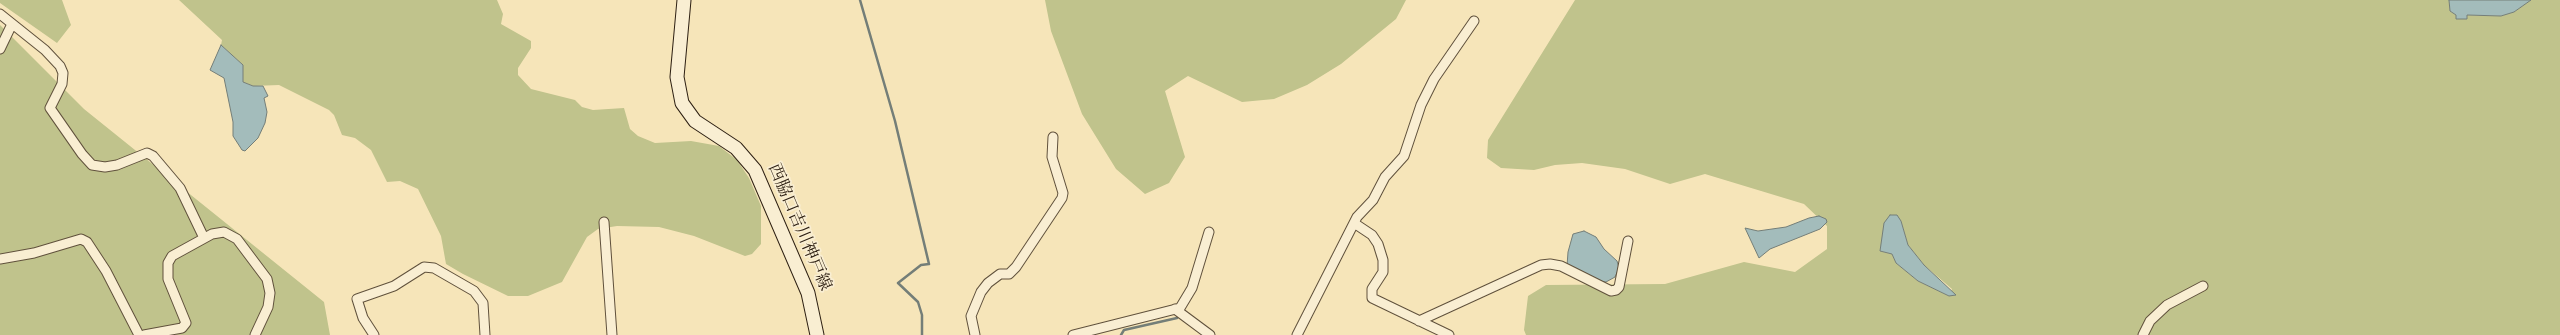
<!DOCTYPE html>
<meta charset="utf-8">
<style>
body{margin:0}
canvas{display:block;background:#f6e5b9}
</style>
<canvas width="2560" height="335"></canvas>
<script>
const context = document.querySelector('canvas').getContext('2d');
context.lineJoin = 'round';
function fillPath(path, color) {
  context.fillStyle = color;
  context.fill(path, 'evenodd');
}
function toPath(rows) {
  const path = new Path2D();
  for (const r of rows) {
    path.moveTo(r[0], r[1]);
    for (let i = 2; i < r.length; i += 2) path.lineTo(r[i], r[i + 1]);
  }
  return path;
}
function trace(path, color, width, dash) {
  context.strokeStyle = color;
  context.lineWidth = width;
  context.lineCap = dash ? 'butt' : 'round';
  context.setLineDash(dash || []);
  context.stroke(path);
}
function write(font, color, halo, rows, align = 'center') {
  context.font = font + ' "Sorts Mill Goudy","Noto Serif JP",serif';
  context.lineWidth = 3.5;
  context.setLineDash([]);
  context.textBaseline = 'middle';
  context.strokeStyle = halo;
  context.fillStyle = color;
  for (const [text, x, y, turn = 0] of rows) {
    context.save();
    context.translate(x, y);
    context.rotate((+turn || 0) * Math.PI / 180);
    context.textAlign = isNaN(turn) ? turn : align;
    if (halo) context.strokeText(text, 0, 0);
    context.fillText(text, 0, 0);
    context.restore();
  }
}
const green = toPath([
 [0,0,62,0,71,25,57,43,0,3],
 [179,0,497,0,503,14,501,24,531,41,531,48,518,68,518,75,531,89,575,100,582,107,593,110,624,108,630,129,638,136,655,143,691,141,719,146,737,160,749,178,761,206,761,244,752,254,745,256,694,236,659,227,617,226,598,229,587,237,562,282,528,296,508,296,463,274,446,264,441,236,418,189,400,181,387,182,371,150,355,138,342,135,334,115,329,110,279,85,253,86,243,82,243,65,221,45,222,40],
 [1045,0,1406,0,1396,19,1341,64,1307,85,1274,99,1242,102,1188,76,1165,91,1185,157,1169,183,1145,194,1116,169,1082,114,1051,31],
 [1575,0,2449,0,2450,11,2456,15,2456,19,2466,19,2467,15,2501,16,2514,12,2531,0,2560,0,2560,335,1526,335,1524,330,1528,296,1546,285,1665,284,1744,262,1795,272,1827,249,1827,226,1804,204,1705,174,1670,184,1625,169,1582,163,1555,165,1534,170,1501,168,1487,158,1488,140],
 [1901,221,1908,245,1924,265,1952,289,1949,296,1918,281,1896,263,1892,254,1880,251],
 [0,25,84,109,324,302,330,335,0,335]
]);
const water = toPath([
 [2449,0,2531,0,2514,12,2501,16,2467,15,2467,19,2456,19,2456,15,2450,11,2449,0],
 [221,45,243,65,243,82,253,86,263,86,268,96,264,98,267,112,265,123,258,138,245,151,242,150,233,136,233,122,224,78,210,70,221,45],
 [1890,215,1897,215,1901,221,1908,245,1924,265,1956,295,1949,296,1918,281,1896,263,1892,254,1880,251,1884,223,1890,215],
 [1819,216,1826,219,1827,222,1820,229,1770,249,1759,258,1745,228,1758,231,1786,227,1809,218,1819,216],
 [1584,231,1596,237,1604,249,1617,261,1619,268,1615,277,1606,282,1599,281,1567,266,1568,252,1573,234,1584,231]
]);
const stream = toPath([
 [860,0,895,121,929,264,921,265,898,283,918,302,922,315,922,335],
 [1121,335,1124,330,1177,318]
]);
const street = toPath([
 [0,14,45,50,60,66,63,73,62,84,50,108,82,154,92,165,105,167,117,165,147,153,153,156,180,188,204,238],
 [0,49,12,24],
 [604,222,612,335],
 [1354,223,1372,235,1378,244,1383,260,1383,272,1372,289,1372,298,1449,335],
 [0,259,34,253,81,239,87,242,106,271,139,335],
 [1175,309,1210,335],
 [1419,321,1541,265,1550,264,1561,266,1611,291,1616,290,1619,287,1628,241],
 [144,335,182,328,186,323,168,279,168,263,172,256,212,234,224,232,237,239,267,279,270,293,268,307,255,335],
 [374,335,363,318,357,299,394,286,424,267,434,268,474,291,483,303,485,335],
 [975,335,971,316,981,292,988,283,1000,274,1009,274,1016,267,1062,198,1063,193,1052,157,1053,137],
 [1073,335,1180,308,1192,288,1209,232],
 [1297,335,1357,217,1373,200,1385,177,1404,156,1421,105,1434,79,1474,21],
 [2143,335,2150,321,2167,305,2203,286]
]);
const secondary = toPath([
 [684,0,677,77,682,103,695,121,736,148,755,170,808,293,817,335]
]);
const streetNames = [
 ["西脇口吉川神戸線",798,228,67]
];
fillPath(green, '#c0c38c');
fillPath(water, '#a3bcbb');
trace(water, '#747e78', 1);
trace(stream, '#747e78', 2.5);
trace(street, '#60513c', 11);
trace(secondary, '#2e2013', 15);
trace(street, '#f9eed2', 9);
trace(secondary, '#f9eed2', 13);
write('17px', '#2e2013', '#f9eed2', streetNames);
</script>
